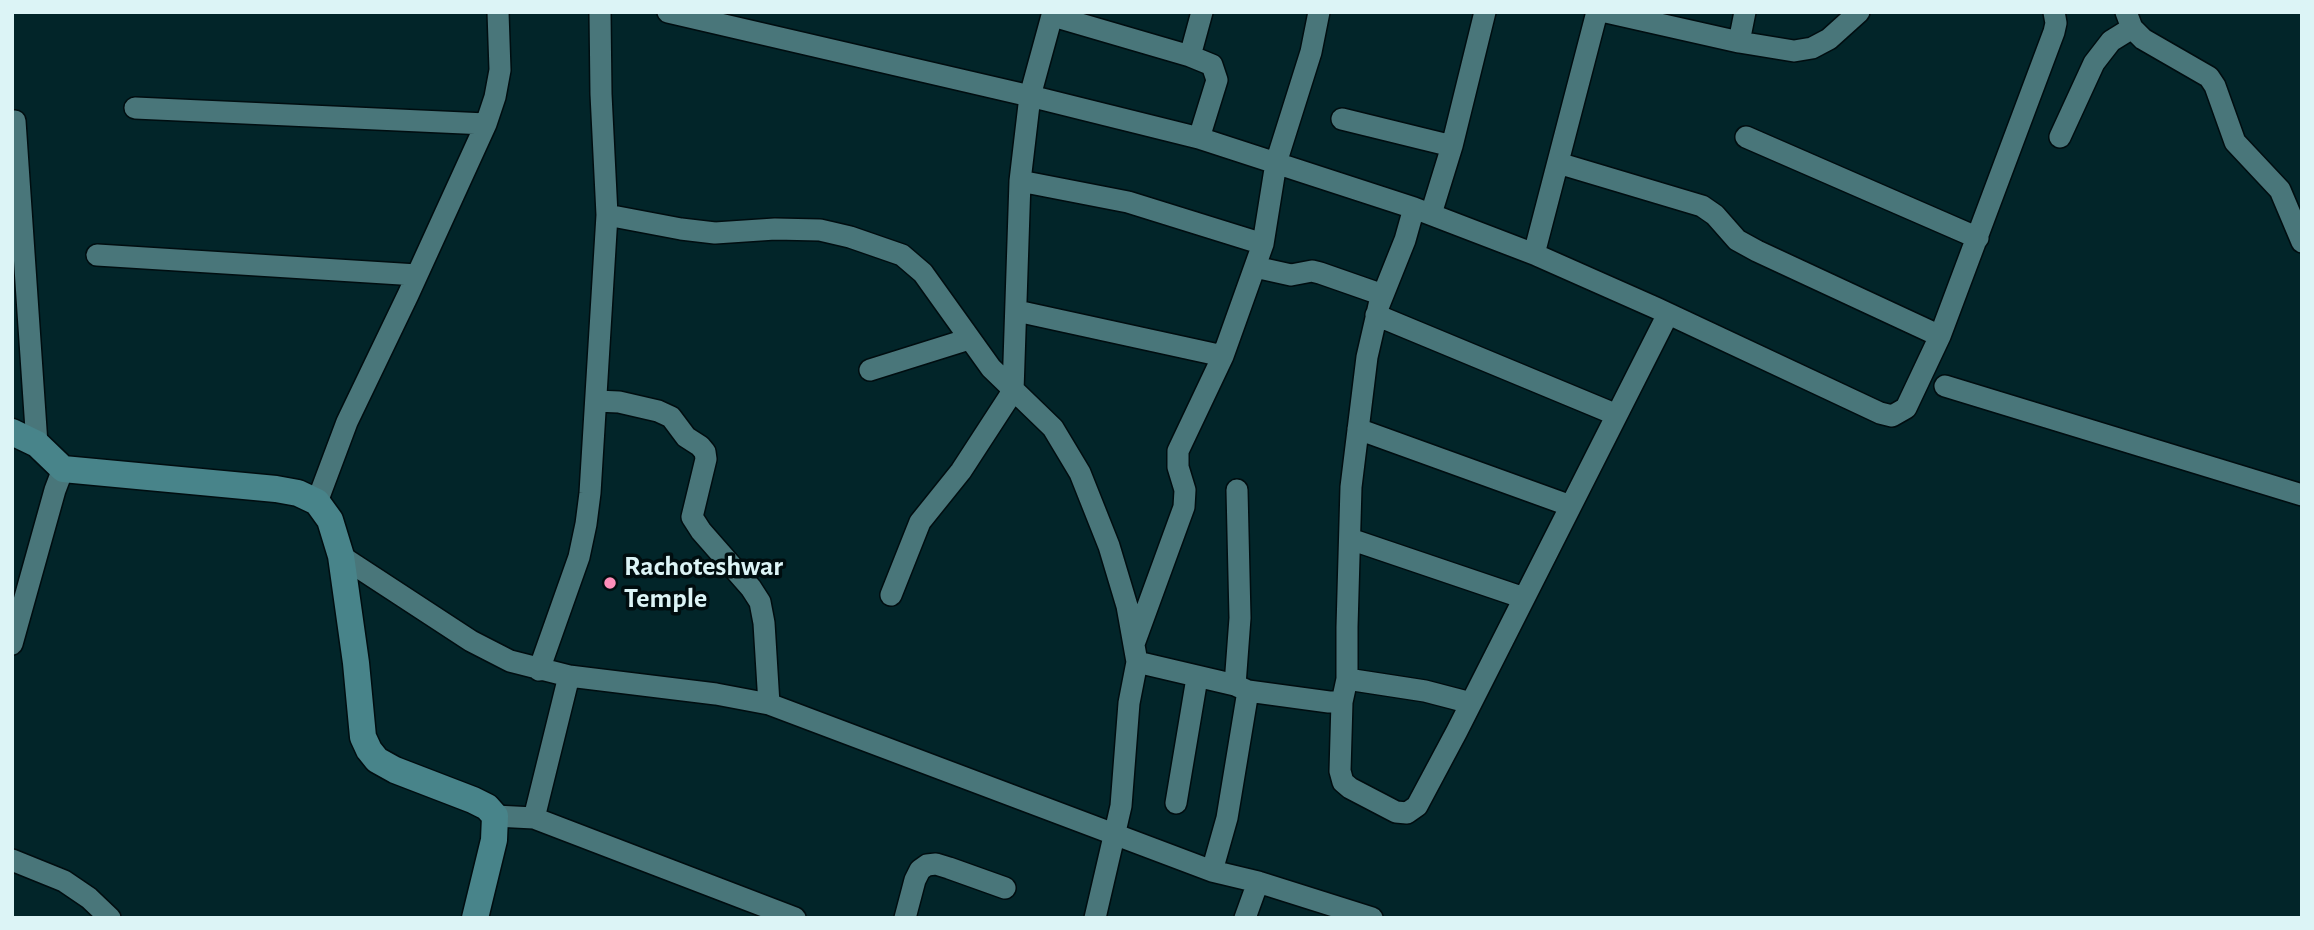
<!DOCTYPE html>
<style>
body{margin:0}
#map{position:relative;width:2314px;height:930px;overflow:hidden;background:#022529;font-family:"Alegreya Sans",sans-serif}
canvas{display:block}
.frame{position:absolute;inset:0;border:14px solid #dcf4f6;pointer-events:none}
</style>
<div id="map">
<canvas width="2314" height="930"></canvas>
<div class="frame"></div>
</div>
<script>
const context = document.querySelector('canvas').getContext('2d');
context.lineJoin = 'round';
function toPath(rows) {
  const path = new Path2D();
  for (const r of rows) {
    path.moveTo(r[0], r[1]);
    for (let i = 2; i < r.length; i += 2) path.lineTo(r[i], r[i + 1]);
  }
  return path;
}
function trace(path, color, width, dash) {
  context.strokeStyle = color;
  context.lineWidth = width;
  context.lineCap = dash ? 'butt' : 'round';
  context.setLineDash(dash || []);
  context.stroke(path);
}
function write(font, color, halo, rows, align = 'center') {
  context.font = font + ' "Alegreya Sans",sans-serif';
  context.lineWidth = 7;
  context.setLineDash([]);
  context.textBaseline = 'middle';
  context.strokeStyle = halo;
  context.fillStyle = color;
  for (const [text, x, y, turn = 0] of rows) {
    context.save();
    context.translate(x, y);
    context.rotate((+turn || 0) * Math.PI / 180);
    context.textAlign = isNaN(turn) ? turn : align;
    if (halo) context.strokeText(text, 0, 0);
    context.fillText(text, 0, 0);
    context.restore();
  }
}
const minor = toPath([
 [668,12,1030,96,1053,12],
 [1606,12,1739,42,1794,51,1812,48,1829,39,1859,12],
 [2126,12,2132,28,2143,39,2209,77,2215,86,2235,142,2280,190,2302,242],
 [1053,16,1190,56],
 [1739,42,1745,12],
 [135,108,486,124],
 [1342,119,1452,146],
 [15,121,37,444],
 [1746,137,1978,238],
 [2060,137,2094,63,2111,41,2132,28],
 [1199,138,1217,80,1212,65,1190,56,1202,12],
 [1558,163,1702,206,1715,215,1737,240,1757,251,1940,336],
 [1020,181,1128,202,1263,244],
 [1414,208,1405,240,1379,305,1367,357,1351,487,1347,627,1347,679,1342,702,1340,771,1343,782,1350,788,1396,812,1407,813,1417,806,1457,731,1668,314],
 [1431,214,1452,146,1485,12],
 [607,215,681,229,715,233,775,229,820,230,850,237,902,255,923,273,991,368,1053,428,1080,473,1109,546,1127,606,1137,662,1129,703,1121,806,1095,918],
 [1534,254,1597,12],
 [97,255,417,275],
 [1255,267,1291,275,1312,271,1320,273,1383,295],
 [1017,311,1223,356],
 [1376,315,1617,415],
 [870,370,969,339],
 [1945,386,2302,495],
 [596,401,619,402,658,411,671,417,686,437,700,446,705,452,706,459,692,517,701,531,751,588,760,602,764,623,769,704],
 [1358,429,1571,506],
 [317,502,347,422,408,295,486,124,495,97,500,70,498,12],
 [1350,539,1524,598],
 [341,556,471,641,510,661,569,676,716,694,769,704,1212,871,1258,882,1372,918],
 [891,595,920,522,961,471,1013,391,1020,181,1030,96,1199,138,1414,208,1534,254,1656,308,1880,413,1892,416,1906,408,1940,336,2054,32,2056,23,2054,12],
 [12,644,55,490,63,469],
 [1134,644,1184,507,1185,490,1178,467,1178,451,1223,356,1263,244,1276,163,1311,52,1319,12],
 [1137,662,1235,685,1248,691,1329,702,1342,702],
 [539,670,579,557,586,524,590,493,607,215,601,94,600,12],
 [1347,679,1425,691,1471,703],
 [1235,685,1240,618,1237,490],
 [1176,803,1197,678],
 [495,816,534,818,795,918],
 [534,818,569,676],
 [12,860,64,881,89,898,110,918],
 [1212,871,1227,818,1248,691],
 [905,918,915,880,920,870,927,865,936,864,949,868,1005,888],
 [1245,918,1258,882]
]);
const major = toPath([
 [12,432,37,444,63,469,276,489,298,493,317,502,330,520,341,556,356,663,363,737,369,750,377,760,395,770,473,800,487,807,495,816,494,840,475,918]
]);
const markers = [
 [610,583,7,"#ff8eba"]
];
const poiNames = [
 ["Rachoteshwar",624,567],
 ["Temple",624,599]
];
trace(minor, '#000d10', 24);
trace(major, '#000d10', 29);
trace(minor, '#49767a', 21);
trace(major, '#48848a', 26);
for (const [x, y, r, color] of markers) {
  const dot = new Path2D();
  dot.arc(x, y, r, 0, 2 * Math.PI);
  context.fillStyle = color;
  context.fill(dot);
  trace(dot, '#000d0f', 2.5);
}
write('bold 28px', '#dcf4f6', '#000d0f', poiNames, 'left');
</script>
